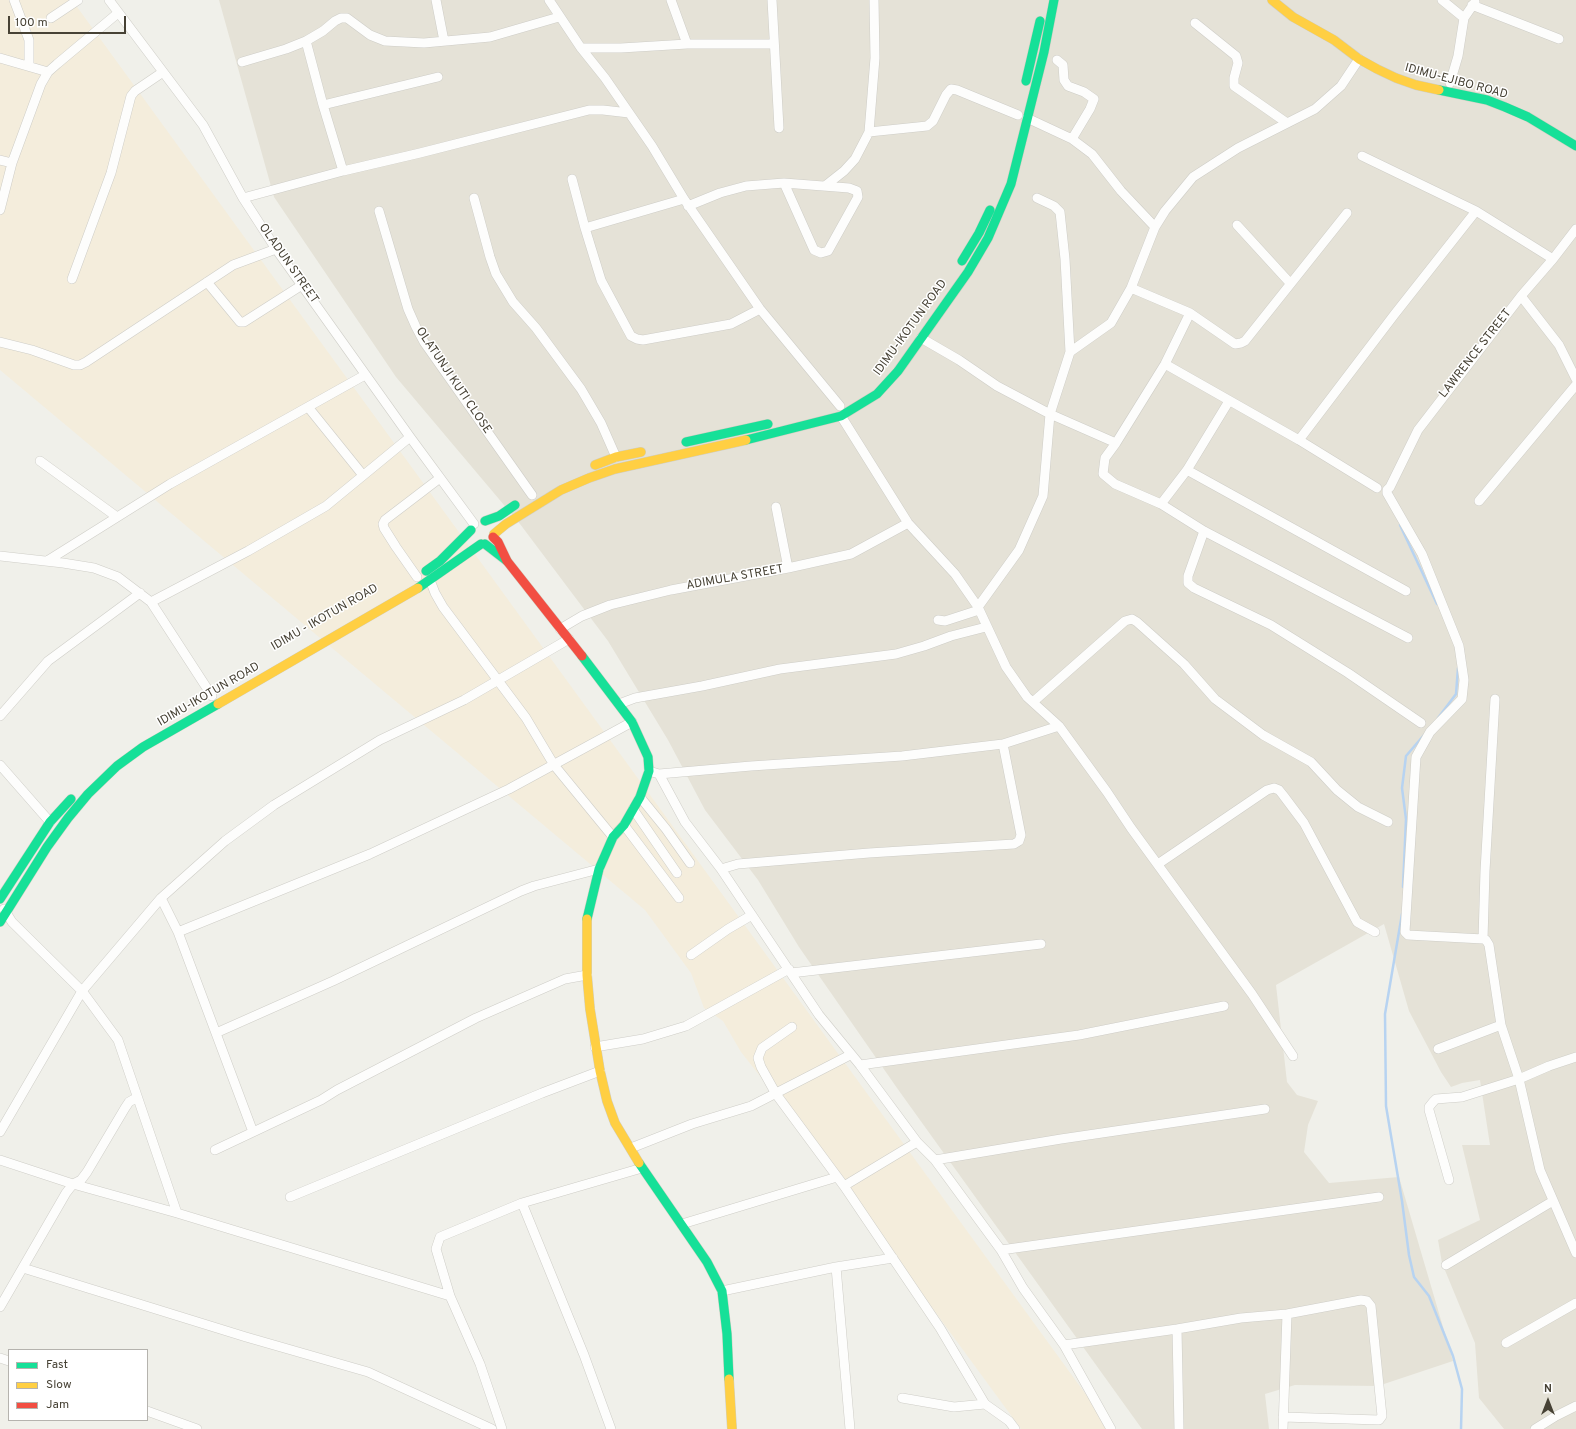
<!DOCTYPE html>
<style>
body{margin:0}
#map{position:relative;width:1576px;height:1429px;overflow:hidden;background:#f0f0ea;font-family:Overpass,sans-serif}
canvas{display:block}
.legend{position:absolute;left:8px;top:1349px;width:140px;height:72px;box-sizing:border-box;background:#fff;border:1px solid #b5b3ae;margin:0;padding:5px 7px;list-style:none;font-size:12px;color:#474235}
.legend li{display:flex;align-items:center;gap:8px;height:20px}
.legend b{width:20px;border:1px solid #b5b3ae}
.north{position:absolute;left:1528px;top:1381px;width:40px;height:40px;-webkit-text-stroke:3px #fff;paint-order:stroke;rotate:0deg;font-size:11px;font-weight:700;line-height:16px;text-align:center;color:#474235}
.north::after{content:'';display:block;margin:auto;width:14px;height:18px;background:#474235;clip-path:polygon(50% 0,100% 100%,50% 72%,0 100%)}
.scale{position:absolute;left:8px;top:16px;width:118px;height:18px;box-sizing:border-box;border:2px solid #474235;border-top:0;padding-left:5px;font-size:12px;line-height:14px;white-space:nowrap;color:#474235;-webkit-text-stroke:3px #fff;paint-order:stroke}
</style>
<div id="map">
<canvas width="1576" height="1429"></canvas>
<ul class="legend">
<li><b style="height:5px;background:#16e098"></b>Fast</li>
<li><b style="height:5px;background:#ffcf43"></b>Slow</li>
<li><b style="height:5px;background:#f24e42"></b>Jam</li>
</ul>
<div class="north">N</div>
<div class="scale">100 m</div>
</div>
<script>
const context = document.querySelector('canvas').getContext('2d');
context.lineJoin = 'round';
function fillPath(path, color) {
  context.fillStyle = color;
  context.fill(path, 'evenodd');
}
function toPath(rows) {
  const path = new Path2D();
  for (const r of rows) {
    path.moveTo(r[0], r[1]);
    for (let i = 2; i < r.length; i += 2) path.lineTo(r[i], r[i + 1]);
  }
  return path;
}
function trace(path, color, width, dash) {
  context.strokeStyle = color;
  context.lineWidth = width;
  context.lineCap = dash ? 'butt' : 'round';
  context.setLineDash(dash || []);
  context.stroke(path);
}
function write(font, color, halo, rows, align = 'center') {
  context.font = font + ' Overpass,sans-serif';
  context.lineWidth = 3;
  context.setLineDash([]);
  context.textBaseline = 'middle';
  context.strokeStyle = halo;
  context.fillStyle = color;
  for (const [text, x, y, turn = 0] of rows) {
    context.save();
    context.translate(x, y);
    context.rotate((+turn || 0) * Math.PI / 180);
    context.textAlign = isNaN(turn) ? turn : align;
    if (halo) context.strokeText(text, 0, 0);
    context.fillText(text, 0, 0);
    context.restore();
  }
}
const residential = toPath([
 [219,0,1576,0,1576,1429,1504,1429,1479,1398,1475,1343,1442,1263,1438,1240,1480,1220,1462,1145,1490,1145,1480,1080,1462,1083,1451,1087,1441,1072,1409,1011,1384,924,1276,985,1287,1082,1297,1095,1318,1101,1308,1125,1304,1152,1329,1183,1399,1177,1453,1361,1378,1386,1295,1385,1265,1394,1269,1429,1142,1429,897,1088,799,947,758,880,705,810,668,740,608,641,520,524,396,377,274,197]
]);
const commercial = toPath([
 [0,0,72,0,1111,1429,1021,1429,790,1114,741,1052,723,1021,704,1008,691,973,645,910,0,370]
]);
const stream = toPath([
 [1400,525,1437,604],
 [1438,718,1456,694,1458,668],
 [1403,887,1406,819,1402,788,1406,756,1424,735],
 [1402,914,1385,1014,1386,1106,1402,1201,1409,1255,1414,1277,1429,1296,1453,1356,1462,1389,1461,1429]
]);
const street = toPath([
 [14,0,29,40,29,66],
 [109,0,203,125,243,198,276,249,410,437,474,524],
 [436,0,444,41],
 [549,0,581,48,605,78,652,146,684,199,760,309,840,406],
 [671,0,687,44],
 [772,0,779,128],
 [1442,0,1464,18],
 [1472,5,1559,39],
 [51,18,78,0],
 [1195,23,1236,56,1238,63,1234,78,1234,86,1287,123],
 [581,48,621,48,687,44,774,44],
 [0,58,48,72],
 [1057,60,1063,65,1064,80,1068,86,1084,92,1094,99,1090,109,1072,139],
 [242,62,286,49,306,41],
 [1450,83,1458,56,1464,18,1475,2],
 [323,105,438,77],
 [1027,118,1072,139,1092,154,1121,191,1155,227],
 [869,132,927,126,933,121,946,95,951,89,957,90,1018,115],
 [1362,156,1476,211,1553,259],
 [0,160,12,163],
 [343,171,323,105,306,41,323,31,335,21,341,18,347,18,370,35,385,41,424,43,490,37,559,17],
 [572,179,585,228,601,280,631,336,637,339,643,340,731,324,760,309],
 [825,186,844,171,855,159,869,132,875,58,874,0],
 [243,198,343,171,420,153,589,110,603,110,629,113],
 [474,198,490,257,496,274,513,302,536,328,581,389,601,423,616,457],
 [688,206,720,193,746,186,784,183,849,188,857,191,858,197,828,251,821,253,814,250,784,183],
 [0,210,12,163,41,84,48,72,57,64,118,13],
 [379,211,408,309,416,327,424,342,532,495],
 [1237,225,1290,283],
 [585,228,684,199],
 [72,279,111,173,131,96,135,91,163,72],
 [207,282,240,322,244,322,302,285],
 [1131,288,1190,313,1235,344,1241,343,1245,341,1347,213],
 [1521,296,1559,345,1576,379],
 [1190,313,1165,364,1116,443,1105,458,1103,474,1115,484,1161,504,1204,531,1408,638],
 [921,338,959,360,997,386,1050,414,1116,443],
 [0,342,32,350,74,365,80,365,86,362,233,265,276,249],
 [1070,352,1111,323,1131,288,1155,227,1165,211,1193,177,1238,148,1315,109,1341,86,1359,59],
 [1165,364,1299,440,1377,488],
 [308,407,362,474],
 [841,416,908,523,955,574,978,607,1006,667,1027,697,1059,726,1107,792,1131,828,1252,994,1293,1056],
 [1299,440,1394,315,1476,211],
 [40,461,117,517],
 [1187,470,1406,591],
 [1479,501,1576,385],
 [1161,504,1187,470,1229,401],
 [776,507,788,568],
 [1204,531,1188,576,1188,583,1194,588,1271,625,1348,673,1421,723],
 [0,556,63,563,94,568,118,577,151,602,212,696],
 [47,561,170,484,365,375],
 [417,577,396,547,384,528,383,524,385,520,440,478],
 [430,580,435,593,443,607,526,718,554,765,613,837],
 [151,602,248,551,326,506,410,437],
 [978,607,1019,550,1043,496,1050,414,1070,352,1065,259,1060,212,1054,206,1037,198],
 [938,620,945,621,979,610],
 [560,629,582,616,610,605,671,590,788,568,851,554,908,523],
 [1495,699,1485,871,1483,939,1486,940,1489,945,1501,1025,1519,1079,1540,1170,1576,1253],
 [1033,702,1125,621,1132,619,1137,622,1184,664,1215,699,1263,735,1311,762,1337,790,1358,807,1388,822],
 [619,704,635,698,702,686,780,669,896,654,924,646,951,636,986,627],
 [0,716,48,661,140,593],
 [0,765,50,822],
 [649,771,659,774,685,822,721,869,819,1015,860,1065,917,1142,935,1160,1001,1250,1023,1288,1064,1345,1111,1429],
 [659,774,751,766,902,756,1003,744,1059,726],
 [640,797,666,829,690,863],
 [633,809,677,873],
 [624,825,679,898],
 [1158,864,1267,790,1274,788,1279,790,1283,795,1304,823,1357,922,1375,932],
 [721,869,738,864,869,853,1014,844,1019,841,1021,835,1003,744],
 [161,898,178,932,253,1132],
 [4,909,12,922,82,991,118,1040,177,1213],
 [178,932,370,854,509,789,632,722],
 [1483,939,1408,935,1405,932,1416,757,1430,732,1462,699,1464,680,1459,646,1422,554,1387,493,1387,490,1390,487,1418,430,1521,296,1553,259,1576,229],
 [691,955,728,929,752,915],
 [791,973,1041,944],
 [792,1027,762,1048,758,1058,761,1067,776,1094,844,1186,940,1328,985,1404,954,1407,902,1398],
 [216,1033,333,981,521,891,534,886,599,869],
 [595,1047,643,1039,686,1026,789,969],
 [1438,1049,1501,1025],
 [860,1065,1079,1035,1224,1006],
 [0,1132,82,991,161,898,225,841,274,805,380,740,464,700,569,639],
 [631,1148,692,1124,751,1106,850,1055],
 [215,1150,321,1100,337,1090,476,1018,565,979,587,975],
 [0,1160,73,1184,177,1213,450,1296,480,1364,502,1429],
 [935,1160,1061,1139,1265,1109],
 [1449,1180,1429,1110,1429,1107,1433,1102,1436,1099,1462,1097,1519,1079,1549,1066,1576,1057],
 [844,1186,917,1142],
 [290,1197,542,1093,600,1071],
 [522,1203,584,1355,611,1429],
 [682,1224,837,1177],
 [1001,1250,1379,1197],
 [1446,1265,1553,1201],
 [836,1267,850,1429],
 [23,1268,246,1337,368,1372,492,1429],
 [722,1291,836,1267,893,1258],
 [450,1296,436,1249,440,1237,522,1203,642,1168],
 [0,1307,66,1193,73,1184,81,1180,87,1172,125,1108,129,1102,136,1098],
 [1177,1329,1179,1429],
 [1506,1343,1576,1303],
 [1064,1345,1177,1329,1241,1318,1287,1314,1361,1300,1367,1301,1371,1306,1382,1416,1379,1420,1283,1417],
 [0,1358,9,1361],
 [985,1404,1009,1421,1015,1429],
 [147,1411,197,1429],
 [1283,1429,1287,1314],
 [1535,1429,1556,1416,1576,1406]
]);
const fast = toPath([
 [1026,81,1040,21],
 [1439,90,1487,100,1505,107,1528,117,1576,146],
 [962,261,979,233,990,210],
 [746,440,841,416,877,394,898,371,968,272,988,238,1011,184,1044,52,1054,0],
 [686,442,768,424],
 [485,521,499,516,515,505],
 [485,544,507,561],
 [426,571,440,561,471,530],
 [418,588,481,544],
 [582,656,632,722,648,757,649,771,640,797,624,825,613,837,599,869,587,919],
 [0,899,50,822,71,799],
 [0,922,47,847,68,818,88,794,117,766,143,747,218,704],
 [639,1163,707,1262,722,1291,727,1334,729,1379]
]);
const slow = toPath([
 [1272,0,1293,17,1334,40,1359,59,1377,69,1396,78,1416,85,1439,90],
 [595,465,616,457,641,452],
 [494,534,506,524,561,490,589,478,615,469,746,440],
 [218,704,418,588],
 [587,919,587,975,590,1009,600,1071,607,1101,615,1123,639,1163],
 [729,1379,732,1429]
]);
const jam = toPath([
 [493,537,498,542,507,561,582,656]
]);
const streetNames = [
 ["IDIMU-EJIBO ROAD",1456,82,15],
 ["OLADUN STREET",288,264,55],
 ["IDIMU-IKOTUN ROAD",911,328,-54],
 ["LAWRENCE STREET",1476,354,-52],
 ["OLATUNJI KUTI CLOSE",453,381,56],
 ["ADIMULA STREET",735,578,-10],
 ["IDIMU - IKOTUN ROAD",325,618,-30],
 ["IDIMU-IKOTUN ROAD",209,695,-30]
];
fillPath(residential, '#e5e2d7');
fillPath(commercial, '#f4eddc');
trace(stream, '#b7d3f1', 2.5);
trace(street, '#cecdc7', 10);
trace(fast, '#d0cec1', 10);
trace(slow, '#d0cec1', 10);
trace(jam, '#d0cec1', 10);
trace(street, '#fdfdfc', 9);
trace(fast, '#16e098', 9);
trace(slow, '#ffcf43', 9);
trace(jam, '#f24e42', 9);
write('12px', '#474235', '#fff', streetNames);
</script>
